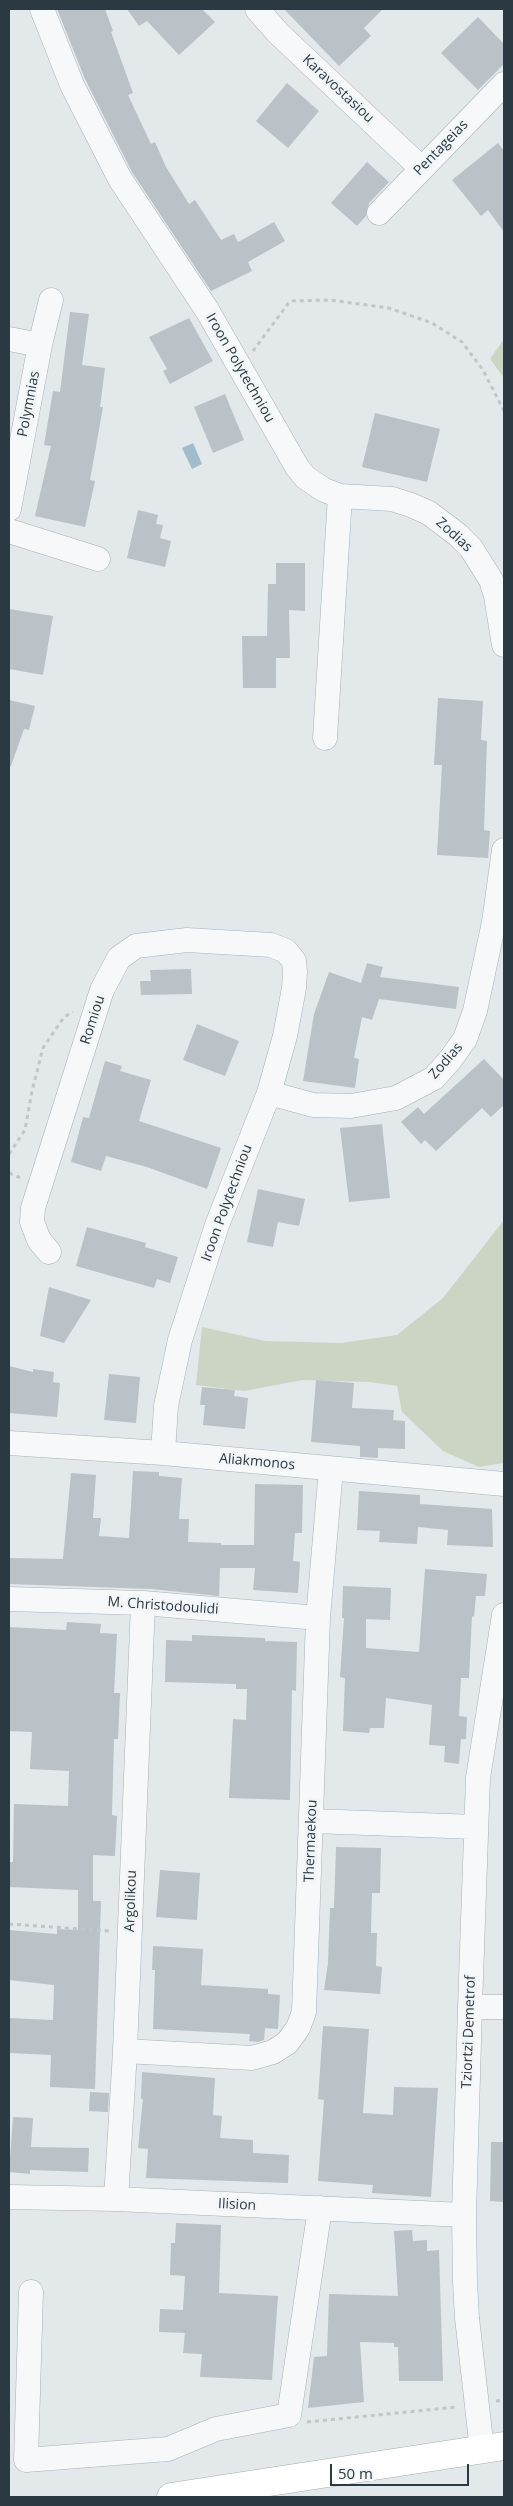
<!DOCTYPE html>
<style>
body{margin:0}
#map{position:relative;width:513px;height:2506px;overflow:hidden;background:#e3e8eb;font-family:"Open Sans",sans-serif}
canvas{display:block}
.frame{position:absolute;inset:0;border:10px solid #2b3943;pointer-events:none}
.scale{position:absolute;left:330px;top:2464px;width:139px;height:22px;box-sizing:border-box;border:2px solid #2b3943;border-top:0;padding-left:6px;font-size:15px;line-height:18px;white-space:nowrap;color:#2b3943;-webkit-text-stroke:4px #f3f6f8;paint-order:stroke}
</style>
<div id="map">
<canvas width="513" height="2506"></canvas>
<div class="frame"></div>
<div class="scale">50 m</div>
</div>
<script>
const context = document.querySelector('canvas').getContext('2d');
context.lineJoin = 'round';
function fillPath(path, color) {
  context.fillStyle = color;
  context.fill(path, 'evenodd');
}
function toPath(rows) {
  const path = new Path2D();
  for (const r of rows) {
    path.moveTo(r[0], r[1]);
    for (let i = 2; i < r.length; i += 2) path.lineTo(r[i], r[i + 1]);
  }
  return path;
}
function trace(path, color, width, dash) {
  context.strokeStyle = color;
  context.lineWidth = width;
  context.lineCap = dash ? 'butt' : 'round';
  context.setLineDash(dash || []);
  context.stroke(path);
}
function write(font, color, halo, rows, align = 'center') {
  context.font = font + ' "Open Sans",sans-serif';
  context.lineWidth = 5;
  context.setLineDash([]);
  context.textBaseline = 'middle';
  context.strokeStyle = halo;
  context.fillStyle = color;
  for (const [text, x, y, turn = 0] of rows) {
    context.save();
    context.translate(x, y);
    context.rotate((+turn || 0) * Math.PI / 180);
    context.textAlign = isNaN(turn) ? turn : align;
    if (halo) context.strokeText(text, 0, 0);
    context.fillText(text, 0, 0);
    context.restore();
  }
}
const green = toPath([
 [504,339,504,378,490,359],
 [504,1220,504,1463,479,1467,443,1451,402,1412,397,1386,369,1382,303,1380,244,1391,196,1385,202,1327,265,1341,341,1343,397,1335,443,1298]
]);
const water = toPath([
 [193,443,202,464,192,469,182,448]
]);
const building = toPath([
 [57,9,105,9,113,31,111,32,133,93,128,95,151,144,155,142,166,167,189,204,195,200,221,240,234,234,238,242,274,222,285,241,248,262,252,271,211,291,132,172,85,79],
 [127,9,202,9,215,22,179,55,147,21,139,26],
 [284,9,383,9,364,28,371,36,339,66],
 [478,17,504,44,504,64,478,90,441,53],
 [287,83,319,111,288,148,256,121],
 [498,143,504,151,504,232,488,210,481,216,452,180],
 [367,162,389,182,369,203,366,216,357,226,331,203],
 [70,312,89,314,82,365,105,368,100,407,103,407,90,480,95,481,85,527,35,516,51,446,44,445,53,391,60,392],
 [189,318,213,361,170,384,163,371,167,369,149,337],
 [225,394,244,440,213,453,194,407],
 [375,413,440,429,427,482,362,467],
 [138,510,158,515,156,524,163,525,160,538,171,541,165,567,127,558],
 [276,563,305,563,305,611,289,610,290,658,276,658,276,688,243,688,242,636,267,636,268,584,276,584],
 [9,609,53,616,43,675,9,669],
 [438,698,483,701,481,740,487,741,484,830,490,831,488,858,437,855,442,765,434,765],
 [9,700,35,706,29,730,24,729,11,766,9,766],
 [367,963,383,967,380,977,459,987,456,1009,379,999,372,1020,362,1017,354,1058,359,1059,355,1088,303,1081,314,1014,329,972,361,983],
 [191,969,192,994,141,995,140,981,151,981,150,970],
 [197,1024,239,1041,225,1076,183,1060],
 [484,1059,504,1080,504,1105,491,1117,482,1108,436,1151,425,1140,421,1144,401,1122,418,1107,424,1114],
 [105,1061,122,1066,120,1071,151,1080,139,1121,221,1148,207,1189,147,1167,106,1156,101,1171,71,1162,83,1117,89,1118],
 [382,1124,390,1198,349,1202,340,1128],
 [258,1189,305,1199,299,1226,278,1222,273,1247,247,1242],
 [87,1227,146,1243,145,1247,178,1257,170,1283,157,1279,154,1288,76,1266],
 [49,1287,91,1300,64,1343,40,1336],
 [9,1366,33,1372,33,1369,54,1372,53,1382,60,1383,57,1417,9,1413],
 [109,1374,140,1377,136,1423,104,1420],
 [316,1380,354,1383,352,1408,394,1410,393,1420,405,1421,405,1449,378,1448,378,1458,364,1457,360,1457,360,1446,311,1442],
 [202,1387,235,1390,234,1396,248,1398,245,1429,203,1425,205,1405,200,1405],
 [133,1471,159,1472,159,1476,182,1478,179,1519,189,1519,188,1542,221,1543,221,1545,254,1545,255,1484,303,1485,302,1533,295,1533,293,1561,300,1562,298,1593,253,1590,255,1568,220,1568,219,1596,151,1589,9,1584,9,1558,63,1559,71,1473,96,1475,93,1518,101,1518,99,1536,129,1538],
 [359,1491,420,1495,420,1504,492,1509,493,1547,447,1545,448,1530,418,1527,417,1544,379,1542,380,1531,357,1530],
 [425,1569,487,1574,485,1596,476,1596,474,1617,472,1616,469,1678,461,1678,459,1716,467,1717,466,1739,461,1739,459,1764,444,1762,445,1746,429,1745,432,1705,386,1698,384,1728,370,1728,369,1733,343,1731,345,1678,340,1677,344,1618,342,1618,343,1586,391,1588,390,1620,366,1619,366,1648,419,1652],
 [67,1622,101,1624,100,1633,117,1634,114,1693,120,1693,118,1739,114,1739,112,1815,117,1816,115,1856,93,1855,93,1901,101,1901,95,2089,50,2087,51,2055,9,2053,9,2018,53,2020,54,1985,9,1980,9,1930,57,1934,57,1929,78,1930,78,1890,9,1887,9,1862,13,1862,14,1804,68,1806,69,1771,30,1769,32,1732,9,1731,9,1627,66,1630],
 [192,1635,265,1638,265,1641,297,1642,296,1691,292,1690,290,1800,229,1798,233,1719,246,1720,247,1689,236,1689,236,1684,165,1682,166,1640,192,1641],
 [336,1847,381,1848,380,1893,372,1893,371,1933,377,1933,376,1966,382,1967,380,1994,324,1990,328,1963,330,1908,334,1908],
 [160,1870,200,1873,197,1920,156,1917],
 [153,1946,203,1949,201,1985,268,1989,268,1994,280,1995,278,2029,265,2028,264,2040,258,2042,249,2041,250,2034,153,2029,155,1970,152,1970],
 [323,2026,369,2029,363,2113,393,2115,394,2087,438,2088,431,2197,372,2193,373,2185,318,2181,324,2100,318,2099],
 [142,2072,215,2078,213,2115,222,2116,220,2138,253,2140,253,2153,289,2155,288,2183,146,2178,148,2149,138,2148,143,2099,141,2099],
 [90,2092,109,2093,108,2112,89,2111],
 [13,2117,33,2118,31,2147,89,2148,88,2172,30,2170,30,2174,9,2172],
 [491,2142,504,2142,504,2202,490,2201],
 [176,2223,221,2225,219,2293,278,2296,272,2380,200,2377,202,2354,183,2353,185,2333,159,2332,160,2309,183,2310,185,2276,170,2275,171,2243,175,2243],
 [412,2230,413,2241,427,2240,427,2251,439,2250,443,2381,399,2381,398,2347,394,2347,394,2343,360,2342,364,2402,308,2408,314,2357,327,2356,329,2294,398,2296,394,2231]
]);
const path = toPath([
 [253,351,290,301,330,300,389,308,432,323,462,342,483,370,504,411],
 [9,1154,25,1130,32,1091,43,1048,64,1017,73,1012],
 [9,1173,21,1178],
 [9,1924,110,1931],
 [496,2401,504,2400],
 [307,2422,457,2407]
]);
const minor = toPath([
 [42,9,72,85,120,179,207,310,297,467,305,477,324,490,340,496,325,738],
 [257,9,278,33,421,168],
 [379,213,504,84],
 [9,339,40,345],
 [340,496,392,499,411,505,429,513,458,535,471,548,491,580,496,596,504,645],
 [9,509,40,345,51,300],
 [9,531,98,559],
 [269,1093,313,1105,351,1106,396,1098,434,1078,450,1060,465,1039,475,1011,494,922,504,850],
 [49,1252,39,1240,32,1222,33,1208,102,990,119,958,136,946,187,940,271,945,286,951,294,961,295,972,294,988,285,1036,269,1093,217,1225,180,1340,166,1406,163,1453],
 [9,1443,163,1453,504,1484],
 [9,1599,143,1603,318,1618],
 [312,1821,476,1827],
 [470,2007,504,2007],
 [125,2051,252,2058,273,2052,287,2043,298,2028,304,2012,318,1618,331,1469],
 [9,2197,116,2199,464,2215],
 [116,2199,125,2051,143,1603],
 [31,2292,26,2460,168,2449,216,2429,289,2415,320,2208],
 [482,2450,467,2318,465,2281,464,2215,470,2007,478,1778,504,1615]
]);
const major = toPath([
 [171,2497,504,2446]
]);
const streetNames = [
 ["Karavostasiou",338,89,43],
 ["Pentageias",441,148,-46],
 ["Iroon Polytechniou",240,368,60],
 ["Polymnias",29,404,-79],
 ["Zodias",454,535,42],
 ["Romiou",93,1020,-72],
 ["Zodias",446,1061,-49],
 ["Iroon Polytechniou",227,1203,-70],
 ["Aliakmonos",257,1462,5],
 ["M. Christodoulidi",163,1606,4],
 ["Thermaekou",311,1841,-88],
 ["Argolikou",131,1901,-88],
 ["Tziortzi Demetrof",469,2032,-88],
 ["Ilision",237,2205,3]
];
fillPath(green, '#ccd5c4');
fillPath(water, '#9fbdca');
fillPath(building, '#bac2c8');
trace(minor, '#a8b0b5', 25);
trace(major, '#a2afb7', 29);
trace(path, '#c1c6ca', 3, [4, 4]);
trace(minor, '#f6f8f9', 24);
trace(major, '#fff', 28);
write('14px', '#2b3943', '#f3f6f8', streetNames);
</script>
